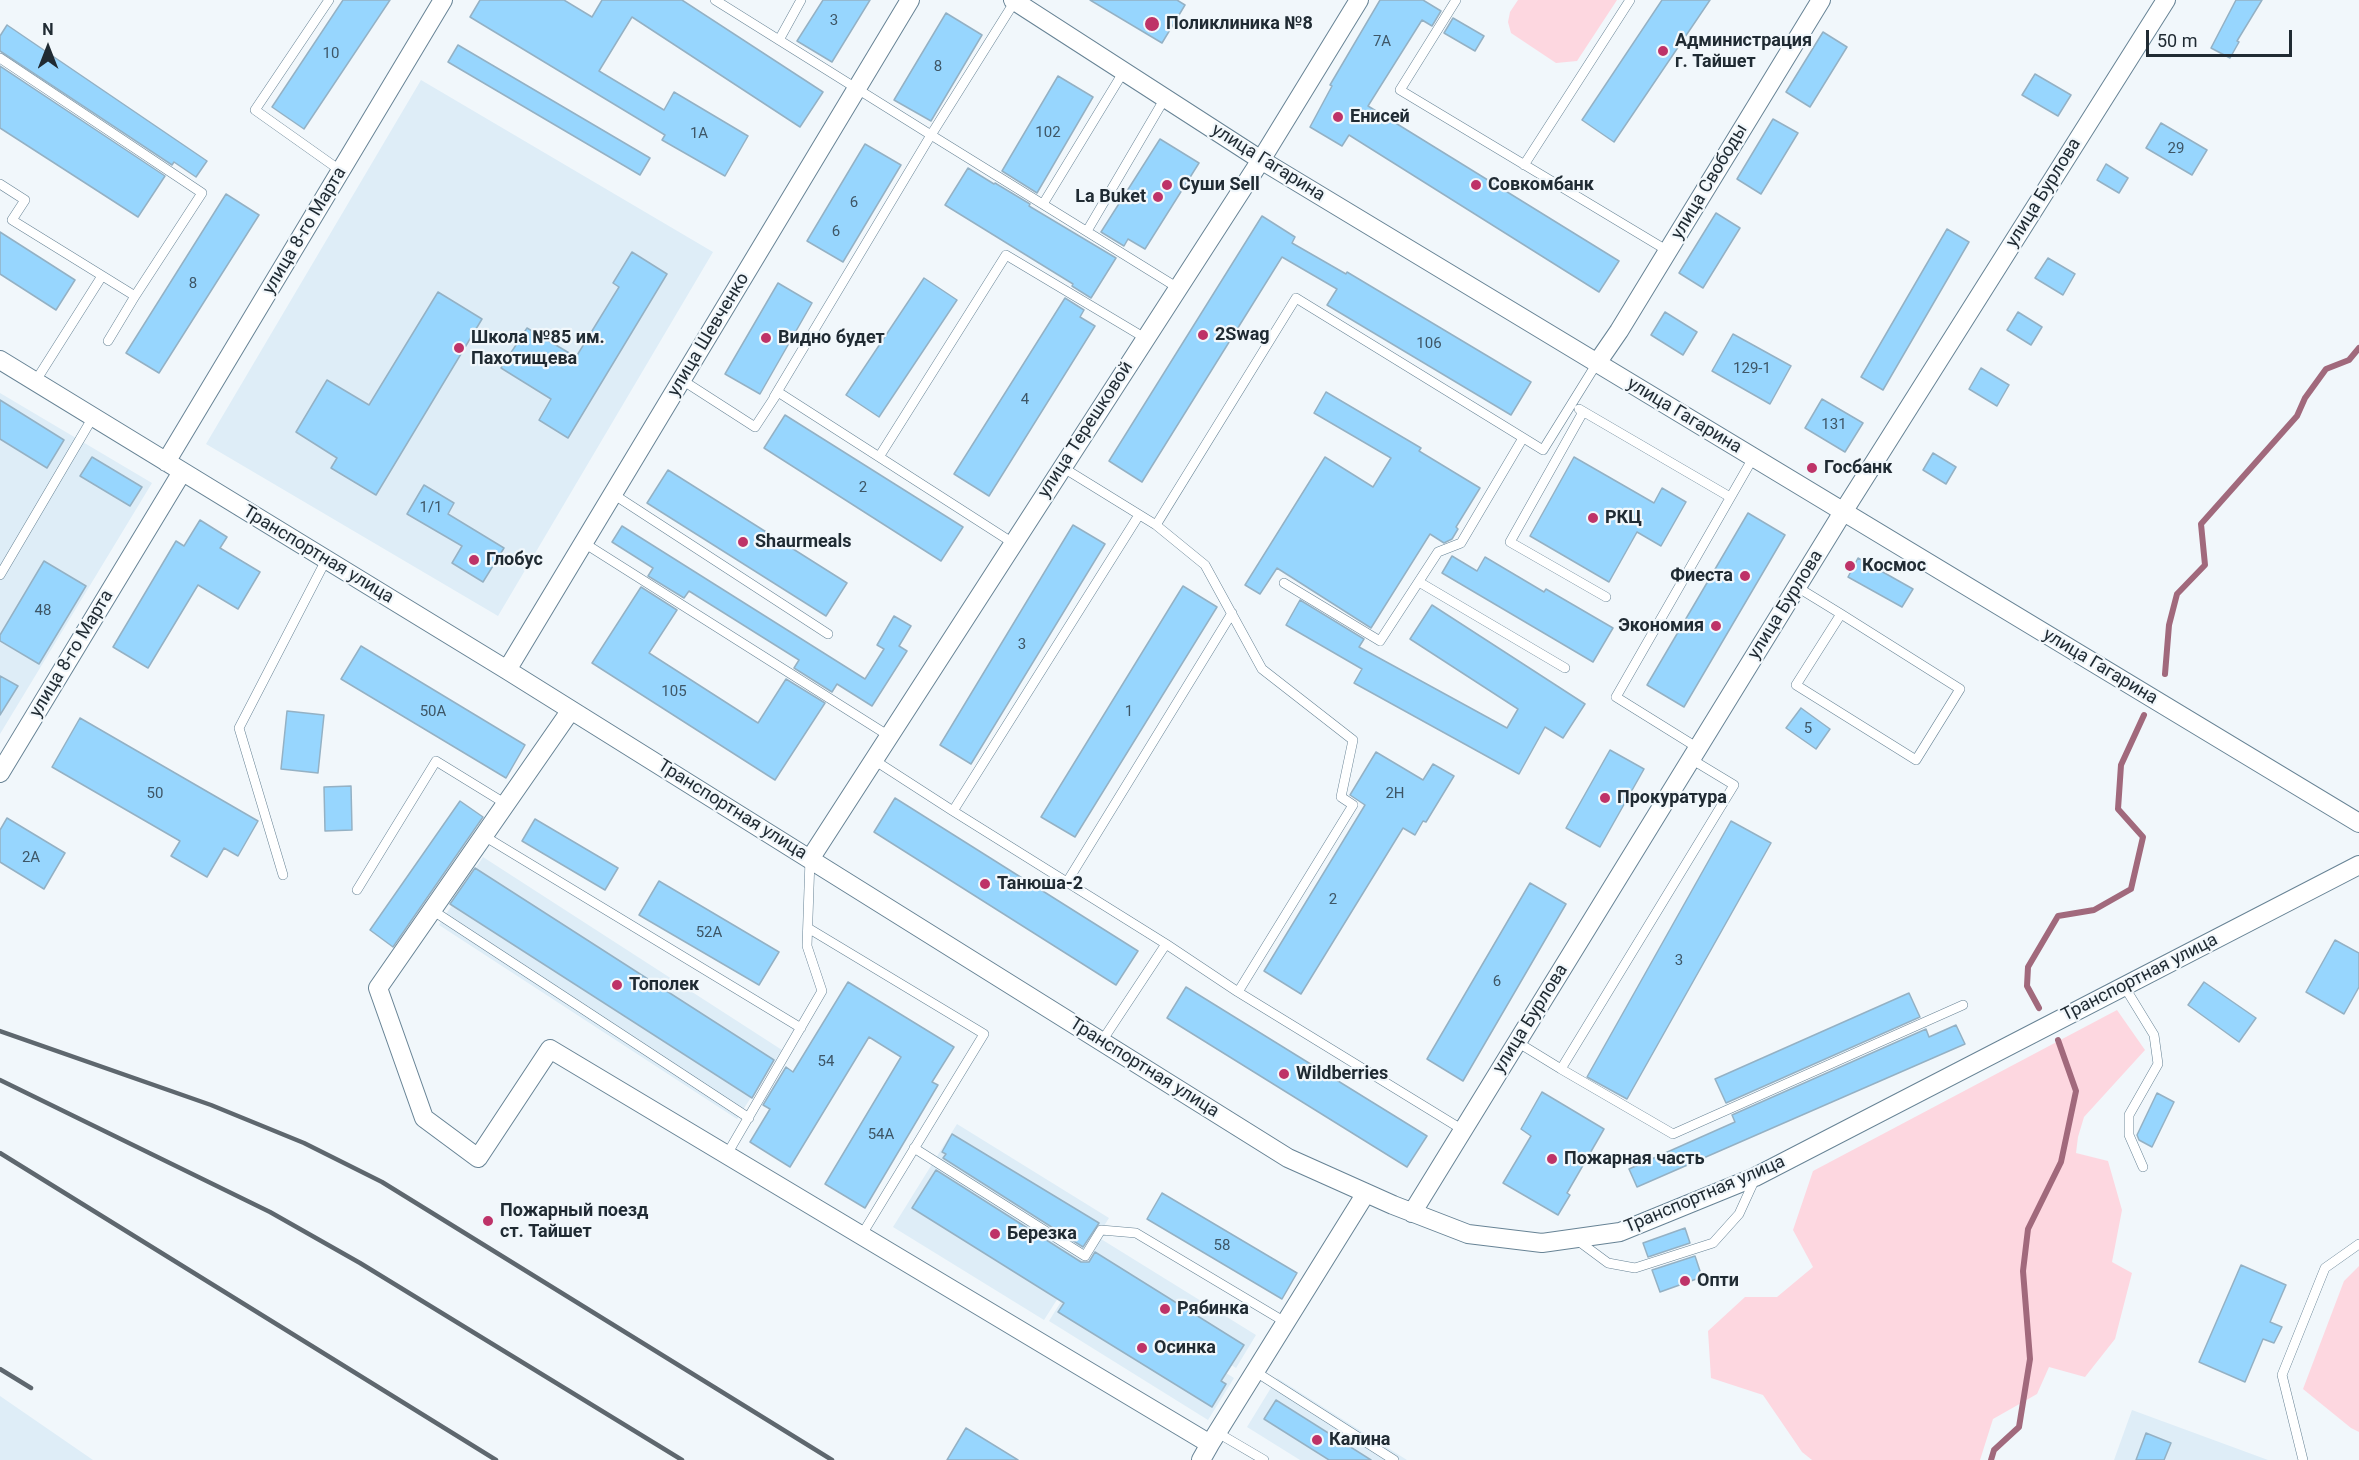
<!DOCTYPE html>
<meta charset="utf-8">
<style>
body{margin:0}
#map{position:relative;width:2359px;height:1460px;overflow:hidden;background:#f1f7fb;font-family:Roboto,sans-serif}
canvas{display:block}
.north{position:absolute;left:18px;top:18px;width:60px;height:60px;-webkit-text-stroke:4px #f1f7fb;paint-order:stroke;rotate:0deg;font-size:16px;font-weight:700;line-height:24px;text-align:center;color:#202b33}
.north::after{content:'';display:block;margin:auto;width:21px;height:27px;background:#202b33;clip-path:polygon(50% 0,100% 100%,50% 72%,0 100%)}
.scale{position:absolute;left:2146px;top:30px;width:146px;height:27px;box-sizing:border-box;border:3px solid #202b33;border-top:0;padding-left:8px;font-size:18px;line-height:21px;white-space:nowrap;color:#202b33;-webkit-text-stroke:4px #f1f7fb;paint-order:stroke}
</style>
<div id="map">
<canvas width="2359" height="1460"></canvas>
<div class="north">N</div>
<div class="scale">50 m</div>
</div>
<script>
const context = document.querySelector('canvas').getContext('2d');
context.lineJoin = 'round';
function fillPath(path, color) {
  context.fillStyle = color;
  context.fill(path, 'evenodd');
}
function toPath(rows) {
  const path = new Path2D();
  for (const r of rows) {
    path.moveTo(r[0], r[1]);
    for (let i = 2; i < r.length; i += 2) path.lineTo(r[i], r[i + 1]);
  }
  return path;
}
function trace(path, color, width, dash) {
  context.strokeStyle = color;
  context.lineWidth = width;
  context.lineCap = dash ? 'butt' : 'round';
  context.setLineDash(dash || []);
  context.stroke(path);
}
function write(font, color, halo, rows, align = 'center') {
  context.font = font + ' Roboto,sans-serif';
  context.lineWidth = 4.5;
  context.setLineDash([]);
  context.textBaseline = 'middle';
  context.strokeStyle = halo;
  context.fillStyle = color;
  for (const [text, x, y, turn = 0] of rows) {
    context.save();
    context.translate(x, y);
    context.rotate((+turn || 0) * Math.PI / 180);
    context.textAlign = isNaN(turn) ? turn : align;
    if (halo) context.strokeText(text, 0, 0);
    context.fillText(text, 0, 0);
    context.restore();
  }
}
const built = toPath([
 [421,80,713,252,498,616,206,444],
 [0,393,152,483,0,734],
 [483,857,782,1050,737,1119,439,925],
 [957,1124,1109,1218,1044,1320,893,1227],
 [1101,1239,1256,1335,1236,1368,1081,1272],
 [1075,1279,1234,1378,1208,1420,1049,1321],
 [1277,1378,1407,1460,1300,1460,1247,1427],
 [0,1396,93,1460,0,1460],
 [2132,1410,2268,1460,2114,1460]
]);
const green = toPath([
 [1518,0,1617,0,1577,61,1556,63,1511,33,1508,22,1510,12],
 [2117,1010,2145,1050,2084,1117,2078,1137,2076,1153,2108,1161,2122,1210,2112,1262,2132,1273,2115,1339,2085,1377,2049,1367,2037,1394,1993,1419,1980,1460,1812,1460,1802,1452,1763,1395,1711,1378,1708,1331,1745,1297,1777,1297,1813,1267,1793,1230,1813,1171],
 [2359,1266,2359,1432,2351,1428,2303,1389,2344,1281]
]);
const stream = toPath([
 [2165,674,2169,625,2177,594,2205,565,2201,524,2297,416,2305,398,2326,369,2349,360,2359,348],
 [2039,1008,2027,986,2028,967,2058,916,2094,910,2131,889,2143,837,2118,809,2121,765,2144,715],
 [1991,1460,1994,1450,2019,1427,2030,1359,2023,1271,2028,1229,2061,1162,2076,1091,2058,1040]
]);
const building = toPath([
 [343,0,390,0,304,129,272,107,343,0],
 [480,0,564,0,592,17,602,0,682,0,823,92,800,127,632,17,599,71,664,110,674,92,748,136,725,176,662,140,665,135,470,17,480,0],
 [823,0,870,0,832,62,797,41,823,0],
 [1090,0,1177,0,1185,5,1162,43,1090,0],
 [1380,0,1423,0,1441,11,1432,26,1422,20,1368,106,1619,261,1599,292,1349,135,1342,146,1310,127,1332,86,1330,85,1380,0],
 [1662,0,1710,0,1614,142,1582,120,1662,0],
 [2236,0,2262,0,2237,41,2239,42,2230,58,2211,48,2236,0],
 [946,13,982,35,931,121,894,100,946,13],
 [1453,18,1484,36,1475,51,1444,33,1453,18],
 [7,25,207,161,196,177,174,162,172,165,0,51,0,36,7,25],
 [1823,32,1847,47,1810,107,1786,92,1823,32],
 [458,45,650,158,640,175,448,62,458,45],
 [0,66,165,176,138,217,0,128,0,66],
 [2035,74,2071,95,2058,116,2022,95,2035,74],
 [1058,76,1093,97,1037,193,1002,171,1058,76],
 [1773,119,1798,133,1761,194,1737,179,1773,119],
 [2161,123,2207,150,2192,175,2146,148,2161,123],
 [1160,139,1199,163,1145,249,1128,239,1124,246,1101,232,1160,139],
 [865,144,901,165,843,262,807,241,865,144],
 [2106,164,2128,178,2119,193,2097,180,2106,164],
 [968,168,994,184,995,183,1030,204,1029,206,1116,258,1091,298,1072,286,1073,284,945,205,968,168],
 [226,194,259,215,159,373,126,353,226,194],
 [1716,213,1740,228,1703,288,1679,273,1716,213],
 [1262,216,1295,237,1292,243,1346,274,1347,272,1531,382,1511,415,1327,305,1337,289,1282,257,1142,482,1109,461,1262,216],
 [1947,229,1969,242,1883,390,1861,377,1947,229],
 [0,232,75,280,56,310,0,274,0,232],
 [632,252,667,274,568,438,539,420,551,399,501,368,527,328,576,357,619,287,613,283,632,252],
 [2048,258,2075,274,2063,295,2035,278,2048,258],
 [924,278,957,300,879,417,846,395,924,278],
 [778,283,812,303,760,394,725,374,778,283],
 [438,292,482,319,376,495,331,468,337,458,296,432,327,380,369,405,438,292],
 [1065,298,1084,310,1080,317,1095,326,989,496,954,474,1065,298],
 [1665,312,1697,332,1683,355,1651,335,1665,312],
 [2018,312,2042,327,2031,345,2007,330,2018,312],
 [1733,334,1791,366,1770,404,1712,371,1733,334],
 [1981,368,2009,385,1997,406,1969,389,1981,368],
 [1326,392,1421,448,1419,451,1480,488,1456,527,1458,529,1452,539,1444,543,1430,534,1371,628,1277,568,1260,594,1245,585,1325,457,1373,487,1391,458,1314,413,1326,392],
 [1822,399,1863,423,1845,452,1805,428,1822,399],
 [0,400,64,440,47,468,0,439,0,400],
 [785,415,963,527,941,561,764,448,785,415],
 [1933,453,1956,467,1946,484,1923,470,1933,453],
 [92,457,142,487,130,506,80,476,92,457],
 [1574,457,1654,503,1662,488,1686,502,1661,546,1637,532,1609,582,1530,536,1574,457],
 [668,470,847,583,826,616,647,503,668,470],
 [424,485,454,503,448,514,504,548,483,582,452,563,462,546,407,514,424,485],
 [1748,513,1785,535,1684,707,1647,685,1748,513],
 [200,520,227,537,220,548,260,572,238,609,198,585,148,668,113,647,176,541,184,546,200,520],
 [1073,525,1105,544,971,764,940,745,1073,525],
 [622,526,865,679,884,649,877,645,894,616,911,626,899,646,907,651,872,706,837,684,832,692,794,668,799,660,689,591,684,598,648,576,653,568,612,542,622,526],
 [1452,556,1477,571,1485,557,1544,592,1546,589,1613,628,1593,662,1442,573,1452,556],
 [1858,558,1913,589,1902,607,1848,577,1858,558],
 [44,561,86,586,39,664,0,641,0,635,44,561],
 [1183,586,1217,607,1075,837,1041,817,1183,586],
 [641,587,677,610,649,653,758,723,786,679,825,703,775,780,592,663,641,587],
 [1300,600,1364,639,1359,647,1507,728,1518,709,1410,639,1432,605,1585,704,1563,738,1545,727,1519,774,1354,683,1362,669,1286,625,1300,600],
 [361,646,525,745,506,778,341,679,361,646],
 [0,676,18,686,0,715,0,676],
 [1801,708,1830,729,1816,749,1786,728,1801,708],
 [287,711,324,715,318,773,281,769,287,711],
 [80,718,258,821,238,856,224,848,207,877,171,856,180,841,52,767,80,718],
 [1610,750,1644,769,1600,847,1566,828,1610,750],
 [1376,752,1423,780,1433,764,1454,776,1426,822,1423,821,1415,835,1403,828,1301,994,1264,971,1365,805,1350,795,1376,752],
 [351,786,352,830,325,831,324,787,351,786],
 [895,798,1138,951,1116,985,874,832,895,798],
 [460,801,483,817,393,947,370,930,460,801],
 [7,818,65,853,44,889,0,862,0,830,7,818],
 [535,819,618,868,605,890,522,841,535,819],
 [1731,821,1771,843,1627,1099,1587,1077,1731,821],
 [475,868,774,1060,752,1098,450,904,475,868],
 [659,881,779,952,759,985,639,915,659,881],
 [1530,883,1566,904,1463,1081,1427,1059,1530,883],
 [2335,940,2359,953,2359,987,2344,1014,2306,992,2335,940],
 [848,982,954,1047,932,1082,938,1085,865,1208,825,1184,901,1057,869,1037,790,1167,750,1142,770,1109,763,1105,786,1067,793,1072,848,982],
 [2204,982,2256,1018,2239,1042,2188,1005,2204,982],
 [1186,987,1427,1136,1407,1167,1167,1018,1186,987],
 [1909,993,1920,1017,1726,1103,1715,1079,1909,993],
 [1956,1025,1965,1044,1637,1187,1629,1169,1735,1122,1732,1115,1926,1029,1929,1037,1956,1025],
 [1542,1092,1604,1129,1567,1193,1570,1195,1558,1215,1503,1183,1531,1136,1521,1129,1542,1092],
 [2157,1093,2174,1102,2152,1147,2139,1140,2137,1135,2157,1093],
 [952,1134,1099,1223,1083,1247,943,1158,946,1154,942,1152,952,1134],
 [936,1170,1081,1262,1089,1262,1095,1252,1244,1345,1221,1381,1226,1384,1212,1407,1058,1312,1064,1303,912,1208,936,1170],
 [1162,1193,1297,1273,1282,1299,1147,1219,1162,1193],
 [1685,1228,1690,1243,1648,1257,1643,1243,1685,1228],
 [1695,1256,1702,1277,1660,1292,1652,1270,1695,1256],
 [2241,1265,2286,1285,2270,1322,2282,1327,2274,1343,2263,1339,2245,1382,2199,1362,2241,1265],
 [1276,1400,1371,1460,1329,1460,1264,1419,1276,1400],
 [966,1428,1018,1460,947,1460,966,1428],
 [2146,1433,2171,1443,2164,1460,2136,1460,2146,1433]
]);
const lane = toPath([
 [329,0,255,110,341,171],
 [715,0,931,135,1015,1],
 [1456,0,1400,90,1668,251],
 [779,40,801,0],
 [0,58,202,193,135,296,12,220,25,200,0,184],
 [1524,165,1630,0],
 [1043,204,1124,71],
 [1087,231,1165,98],
 [108,341,135,296],
 [682,380,755,427,778,392,1013,543],
 [35,382,102,276],
 [774,397,931,135,1178,288],
 [1579,409,1730,497],
 [1583,412,1510,542,1606,597],
 [879,457,1006,255,1145,338],
 [1062,467,1156,525,1296,298,1543,450,1597,363],
 [613,494,828,634],
 [1156,525,1205,565,1262,669,1353,740,1341,797,1353,805,1238,992],
 [584,543,889,736],
 [0,575,93,417],
 [1419,582,1565,668],
 [1284,583,1380,641,1438,552,1461,543,1523,438],
 [1797,587,1841,614,1960,689,1916,760,1796,685,1841,614],
 [1698,748,1616,697,1753,458],
 [874,760,953,811,1139,515],
 [953,811,1166,944,1238,992,1463,1130],
 [484,836,801,1028],
 [283,875,239,728,326,560],
 [1067,882,1232,613],
 [357,890,436,761,506,804],
 [432,910,749,1118],
 [808,928,984,1034,861,1236],
 [2124,986,2154,1035,2158,1064,2129,1115,2129,1135,2143,1167],
 [1102,1041,1166,944],
 [1517,1042,1561,1069,1734,785,1691,759],
 [1561,1069,1673,1134,1963,1005],
 [914,1148,1085,1256,1101,1230,1136,1233,1280,1319,1284,1326],
 [726,1156,822,991,807,946,810,859],
 [1577,1240,1608,1263,1635,1268,1713,1243,1739,1214,1755,1179],
 [1256,1372,1394,1460],
 [1218,1433,1264,1460],
 [2303,1460,2282,1375,2325,1268,2359,1244]
]);
const street = toPath([
 [1013,0,1261,160,2359,823],
 [0,360,507,670,1288,1158,1393,1205,1468,1234,1542,1243,1620,1232,1755,1177,2359,865],
 [1597,363,1619,331,1821,0],
 [166,462,443,0],
 [507,670,910,0],
 [571,710,378,988,424,1118,478,1158,550,1049,1210,1444,1366,1193],
 [0,773,182,472],
 [810,859,1261,160,1359,0],
 [1412,1213,1843,512,2166,0],
 [1201,1460,1210,1444]
]);
const rail = toPath([
 [0,1031,211,1105,304,1143,382,1182,832,1460],
 [0,1080,270,1212,360,1263,682,1460],
 [0,1153,496,1460],
 [0,1369,31,1388]
]);
const markers = [
 [1152,24,8,"#be3368"],
 [1663,51,6,"#be3368"],
 [1338,117,6,"#be3368"],
 [1167,185,6,"#be3368"],
 [1476,185,6,"#be3368"],
 [1158,197,6,"#be3368"],
 [1203,335,6,"#be3368"],
 [766,338,6,"#be3368"],
 [459,348,6,"#be3368"],
 [1812,468,6,"#be3368"],
 [1593,518,6,"#be3368"],
 [743,542,6,"#be3368"],
 [474,560,6,"#be3368"],
 [1850,566,6,"#be3368"],
 [1745,576,6,"#be3368"],
 [1716,626,6,"#be3368"],
 [1605,798,6,"#be3368"],
 [985,884,6,"#be3368"],
 [617,985,6,"#be3368"],
 [1284,1074,6,"#be3368"],
 [1552,1159,6,"#be3368"],
 [488,1221,6,"#be3368"],
 [995,1234,6,"#be3368"],
 [1685,1281,6,"#be3368"],
 [1165,1309,6,"#be3368"],
 [1142,1348,6,"#be3368"],
 [1317,1440,6,"#be3368"]
];
const numberNames = [
 ["3",834,21],
 ["7А",1382,42],
 ["10",331,54],
 ["8",938,67],
 ["102",1048,133],
 ["1А",699,134],
 ["29",2176,149],
 ["6",854,203],
 ["6",836,232],
 ["8",193,284],
 ["106",1429,344],
 ["129-1",1752,369],
 ["4",1025,400],
 ["131",1834,425],
 ["2",863,488],
 ["1/1",431,508],
 ["48",43,611],
 ["3",1022,645],
 ["105",674,692],
 ["50А",433,712],
 ["1",1129,712],
 ["5",1808,729],
 ["50",155,794],
 ["2Н",1395,794],
 ["2А",31,858],
 ["2",1333,900],
 ["52А",709,933],
 ["3",1679,961],
 ["6",1497,982],
 ["54",826,1062],
 ["54А",881,1135],
 ["58",1222,1246]
];
const poiNames = [
 ["Поликлиника №8",1166,24],
 ["Администрация",1675,41],
 ["г. Тайшет",1675,62],
 ["Енисей",1350,117],
 ["Суши Sell",1179,185],
 ["Совкомбанк",1488,185],
 ["La Buket",1146,197,"right"],
 ["2Swag",1215,335],
 ["Школа №85 им.",471,338],
 ["Пахотищева",471,359],
 ["Видно будет",778,338],
 ["Госбанк",1824,468],
 ["РКЦ",1605,518],
 ["Shaurmeals",755,542],
 ["Глобус",486,560],
 ["Космос",1862,566],
 ["Фиеста",1733,576,"right"],
 ["Экономия",1704,626,"right"],
 ["Прокуратура",1617,798],
 ["Танюша-2",997,884],
 ["Тополек",629,985],
 ["Wildberries",1296,1074],
 ["Пожарная часть",1564,1159],
 ["Пожарный поезд",500,1211],
 ["ст. Тайшет",500,1232],
 ["Березка",1007,1234],
 ["Опти",1697,1281],
 ["Рябинка",1177,1309],
 ["Осинка",1154,1348],
 ["Калина",1329,1440]
];
const streetNames = [
 ["улица Гагарина",1268,163,32],
 ["улица Свободы",1710,182,-59],
 ["улица Бурлова",2044,193,-58],
 ["улица 8-го Марта",305,231,-59],
 ["улица Шевченко",709,335,-59],
 ["улица Гагарина",1684,416,31],
 ["улица Терешковой",1086,430,-57],
 ["Транспортная улица",318,555,31],
 ["улица Бурлова",1786,605,-58],
 ["улица 8-го Марта",72,654,-59],
 ["улица Гагарина",2100,667,31],
 ["Транспортная улица",732,810,32],
 ["Транспортная улица",2140,978,-27],
 ["улица Бурлова",1531,1019,-58],
 ["Транспортная улица",1144,1068,32],
 ["Транспортная улица",1705,1195,-23]
];
fillPath(built, '#deedf7');
fillPath(green, '#fdd7e0');
trace(stream, '#a1697c', 6);
fillPath(building, '#97d6fe');
trace(building, '#94b1c4', 1.5);
trace(lane, '#678395', 10);
trace(street, '#678395', 20);
trace(lane, '#fff', 9);
trace(street, '#fff', 18);
trace(rail, '#5e676e', 4.5);
for (const [x, y, r, color] of markers) {
  const dot = new Path2D();
  dot.arc(x, y, r, 0, 2 * Math.PI);
  context.fillStyle = color;
  context.fill(dot);
  trace(dot, '#f1f7fb', 2);
}
write('15px', '#3e5666', null, numberNames);
write('bold 18px', '#202b33', '#f1f7fb', poiNames, 'left');
write('18px', '#202b33', '#f1f7fb', streetNames);
</script>
